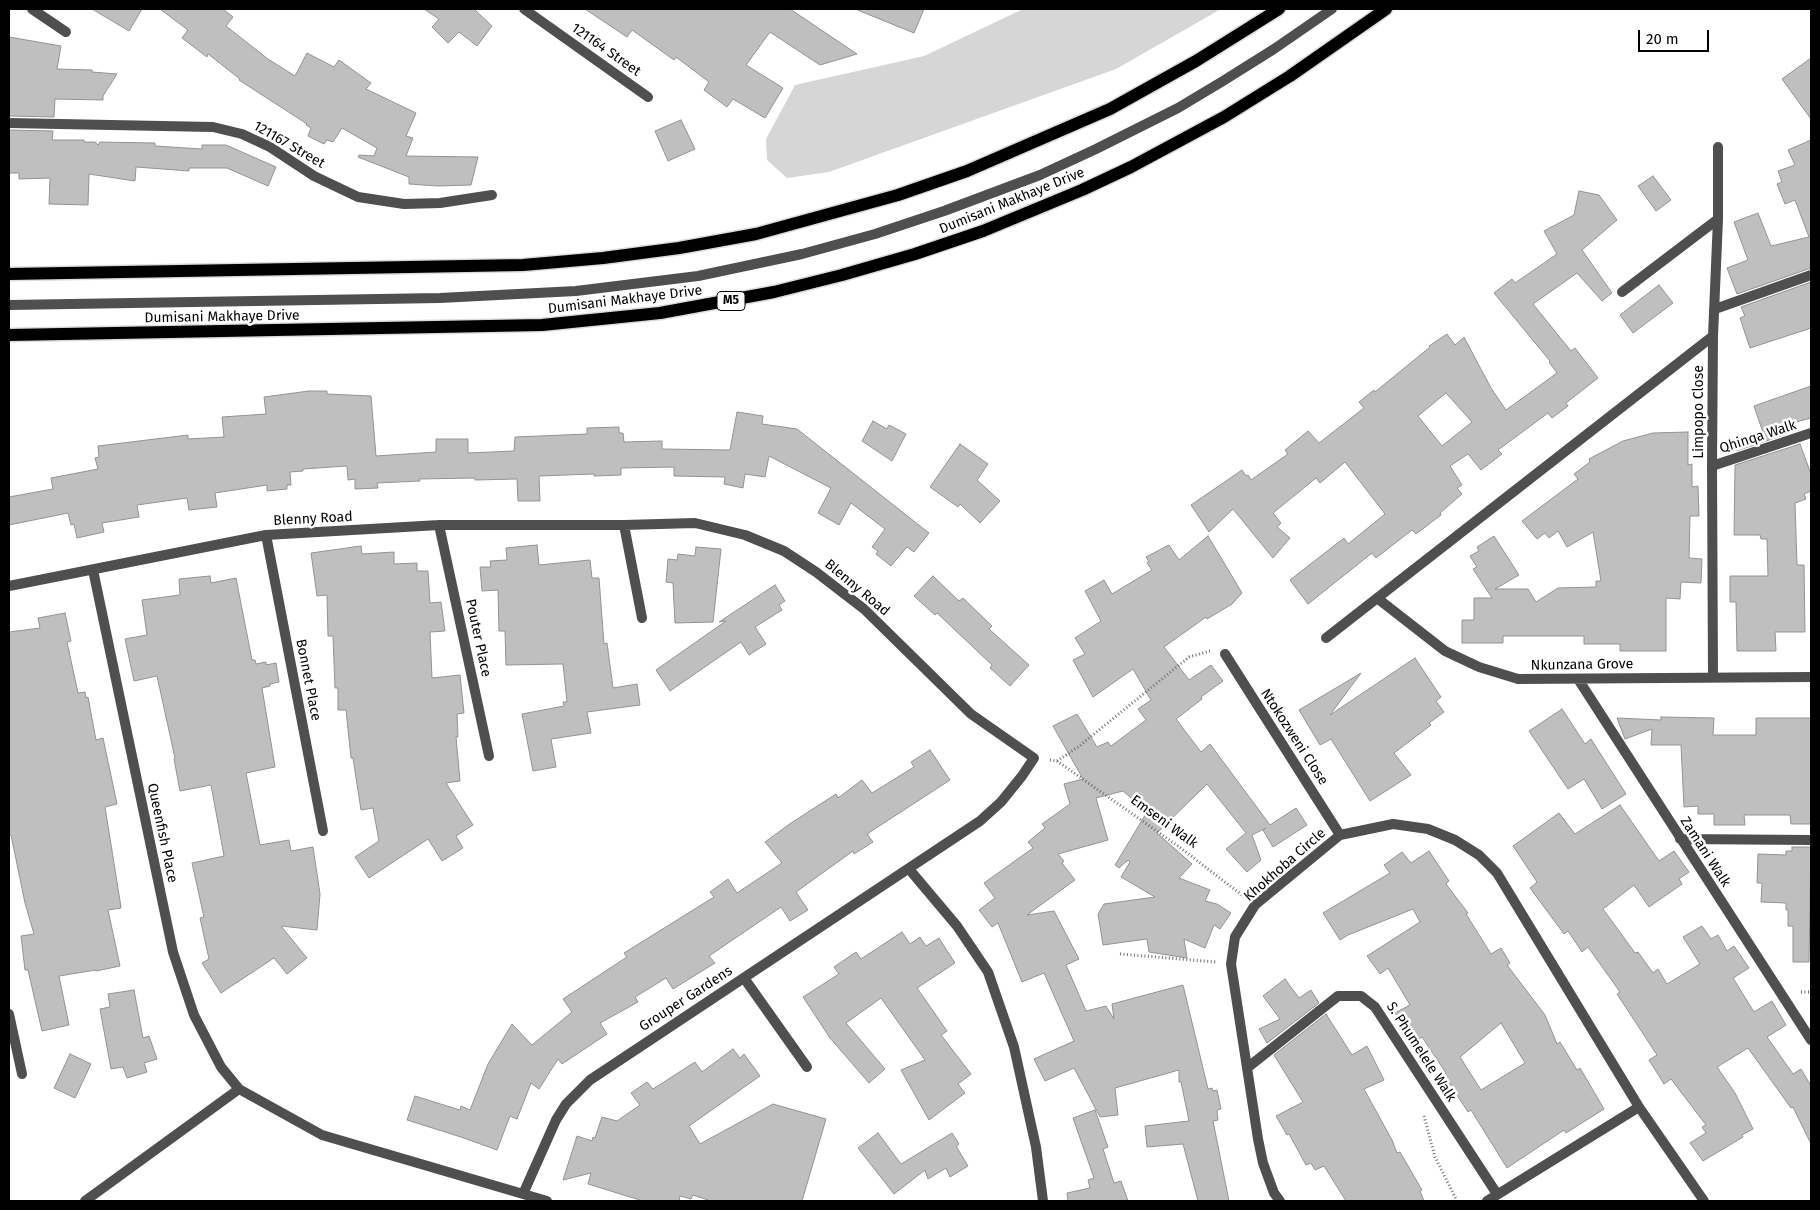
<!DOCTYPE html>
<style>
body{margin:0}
#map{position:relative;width:1820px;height:1210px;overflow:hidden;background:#fff;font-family:"Fira Sans",sans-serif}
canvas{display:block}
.frame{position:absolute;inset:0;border:10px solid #000;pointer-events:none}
.scale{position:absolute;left:1638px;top:30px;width:71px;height:22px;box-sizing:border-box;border:2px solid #000;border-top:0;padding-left:6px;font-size:15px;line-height:18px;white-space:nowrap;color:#000;-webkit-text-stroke:4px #fff;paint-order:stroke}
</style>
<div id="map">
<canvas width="1820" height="1210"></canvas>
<div class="frame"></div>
<div class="scale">20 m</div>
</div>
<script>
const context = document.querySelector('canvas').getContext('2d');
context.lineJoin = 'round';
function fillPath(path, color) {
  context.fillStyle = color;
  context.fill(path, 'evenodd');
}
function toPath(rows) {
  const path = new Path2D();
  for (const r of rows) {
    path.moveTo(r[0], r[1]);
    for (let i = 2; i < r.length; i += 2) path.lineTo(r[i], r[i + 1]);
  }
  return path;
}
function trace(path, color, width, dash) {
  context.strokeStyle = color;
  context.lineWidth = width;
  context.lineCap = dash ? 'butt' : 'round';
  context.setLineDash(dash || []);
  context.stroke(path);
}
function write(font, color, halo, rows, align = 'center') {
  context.font = font + ' "Fira Sans",sans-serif';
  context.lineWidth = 5;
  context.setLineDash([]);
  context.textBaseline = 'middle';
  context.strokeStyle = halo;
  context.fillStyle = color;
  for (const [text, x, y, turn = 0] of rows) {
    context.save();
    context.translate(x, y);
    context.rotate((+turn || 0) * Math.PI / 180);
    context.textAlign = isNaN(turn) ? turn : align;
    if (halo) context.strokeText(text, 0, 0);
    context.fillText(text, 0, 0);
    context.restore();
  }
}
const green = toPath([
 [1023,9,1221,9,1116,69,829,172,787,178,767,160,766,139,795,85,924,56]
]);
const building = toPath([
 [92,9,142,9,129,31,92,9],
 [160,9,223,9,233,17,226,26,268,59,295,76,307,53,334,67,339,60,371,83,366,89,416,113,406,136,413,138,406,156,478,157,471,185,438,186,409,184,409,177,358,157,359,155,374,156,377,148,342,128,333,142,327,140,324,144,308,136,311,128,306,125,307,124,239,80,240,79,208,54,207,57,182,38,188,30,160,9],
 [424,9,474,9,492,26,477,46,459,32,448,43,432,27,439,19,424,9],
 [585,9,790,9,857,54,820,65,770,32,746,65,783,88,765,118,733,99,727,107,704,90,709,82,676,57,674,60,632,30,627,37,585,9],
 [855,9,924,9,914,33,855,9],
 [9,37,61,46,57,69,92,70,92,72,117,74,103,96,103,100,55,99,54,117,9,116,9,37],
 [1811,58,1811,119,1782,79,1811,58],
 [681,120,695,149,668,161,655,131,681,120],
 [9,130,53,131,52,140,84,140,84,142,95,142,98,145,100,142,155,143,155,146,202,149,202,145,226,145,276,167,268,186,227,168,189,168,189,171,136,167,135,181,89,174,88,205,49,204,50,178,19,179,19,173,9,173,9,130],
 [1811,140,1811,268,1737,294,1727,268,1748,260,1734,222,1758,213,1771,246,1809,237,1795,200,1785,204,1777,184,1782,182,1778,171,1795,165,1788,150,1811,140],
 [1653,176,1671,200,1656,211,1638,186,1653,176],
 [1579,191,1599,195,1617,220,1582,250,1612,293,1602,301,1577,273,1533,304,1571,351,1575,348,1598,378,1566,403,1568,406,1552,418,1548,413,1498,450,1502,454,1481,470,1468,454,1450,466,1462,485,1457,488,1462,494,1440,513,1441,515,1416,534,1412,530,1376,558,1372,553,1308,604,1290,580,1344,538,1348,544,1385,514,1345,462,1320,483,1316,478,1273,513,1281,523,1277,527,1290,538,1273,558,1233,509,1209,532,1191,505,1242,470,1246,476,1248,475,1251,480,1288,454,1285,450,1308,431,1319,443,1364,408,1359,402,1374,390,1375,392,1430,347,1429,346,1447,334,1455,345,1464,337,1491,388,1506,410,1557,373,1549,362,1550,361,1494,293,1512,279,1515,283,1557,254,1544,231,1574,215,1579,191],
 [1446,393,1472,422,1442,446,1418,416,1446,393],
 [1811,282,1811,328,1750,348,1740,318,1745,316,1741,307,1811,282],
 [1659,285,1673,303,1633,333,1620,315,1659,285],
 [1811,386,1811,418,1792,423,1795,431,1766,441,1754,406,1811,386],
 [309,391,327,391,327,394,371,396,376,456,436,452,436,439,468,439,468,453,514,451,515,437,587,434,587,428,619,427,619,433,623,433,624,442,662,441,662,449,730,450,737,412,763,416,762,424,797,429,929,533,914,552,907,547,891,566,876,554,878,551,872,547,885,529,851,503,839,525,818,513,831,488,769,456,765,477,745,474,743,488,724,484,725,477,674,476,674,467,621,468,621,475,594,476,594,474,539,476,540,501,518,501,517,479,475,480,475,478,419,479,420,481,377,483,378,488,355,489,355,479,348,480,347,466,303,469,303,471,290,472,291,485,287,485,287,489,267,491,267,485,215,493,217,507,189,510,187,498,137,505,139,517,102,523,104,532,77,538,74,524,71,525,68,513,9,525,9,497,53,489,51,478,98,469,95,458,99,457,98,446,188,435,188,439,224,437,222,417,266,414,264,397,309,391],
 [873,421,887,429,889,425,906,434,892,461,862,441,873,421],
 [1688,432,1688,465,1692,464,1692,487,1698,486,1699,516,1690,516,1689,558,1702,559,1701,583,1681,582,1680,599,1666,598,1666,651,1620,651,1620,644,1584,644,1584,636,1503,636,1503,643,1462,643,1462,620,1474,620,1474,598,1492,598,1473,569,1477,567,1470,556,1479,551,1477,547,1494,536,1519,575,1495,589,1528,589,1536,602,1558,588,1596,587,1596,581,1601,581,1593,532,1567,547,1558,531,1549,538,1545,533,1537,539,1522,521,1578,479,1574,474,1590,462,1589,459,1623,441,1653,433,1688,432],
 [1736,439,1766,441,1736,451,1736,439],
 [960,444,988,464,977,480,1000,501,980,523,960,504,958,507,930,487,960,444],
 [1800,444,1811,474,1811,491,1804,494,1806,499,1795,503,1797,565,1804,565,1805,632,1775,632,1776,651,1737,651,1736,602,1730,602,1730,576,1768,576,1767,539,1761,539,1760,535,1734,535,1735,465,1800,444],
 [1208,536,1242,593,1232,604,1207,619,1206,617,1164,647,1189,680,1211,665,1223,681,1201,697,1202,699,1176,719,1201,752,1210,744,1270,825,1296,808,1307,825,1273,847,1263,830,1266,828,1252,835,1261,860,1247,872,1226,849,1246,833,1207,784,1157,833,1192,864,1179,878,1210,890,1205,901,1217,904,1231,913,1220,929,1214,925,1205,948,1184,939,1187,958,1149,952,1147,939,1103,945,1098,914,1104,904,1155,897,1121,877,1130,862,1128,860,1119,868,1115,865,1147,812,1123,791,1096,798,1108,840,1058,854,1064,861,1062,863,1075,880,1027,915,1054,911,1079,959,1066,965,1086,1011,1106,1006,1114,1019,1112,1004,1183,985,1208,1089,1212,1088,1213,1091,1217,1090,1221,1109,1217,1110,1218,1120,1213,1121,1229,1201,1198,1201,1183,1144,1147,1147,1145,1126,1189,1121,1181,1082,1179,1082,1179,1070,1115,1088,1118,1115,1100,1117,1074,1068,1045,1081,1034,1059,1074,1041,1044,973,1022,982,998,923,992,927,979,910,995,898,984,883,1033,848,1028,842,1045,828,1042,824,1070,804,1064,784,1083,779,1053,726,1077,714,1097,747,1108,742,1111,746,1146,720,1138,709,1151,700,1133,669,1093,697,1073,660,1085,654,1075,638,1101,621,1085,591,1104,580,1112,594,1152,570,1147,563,1149,562,1146,557,1169,545,1179,560,1208,536],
 [537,545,539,565,590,560,592,578,599,578,604,644,607,643,613,688,637,684,640,705,587,712,591,733,551,739,556,767,533,771,522,714,564,706,563,702,567,702,563,664,506,665,505,631,499,631,498,590,482,591,480,567,491,567,490,561,507,560,506,548,537,545],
 [361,546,362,554,394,552,394,564,417,563,417,571,428,571,430,603,441,602,445,631,430,632,432,678,460,675,464,713,457,714,458,737,456,737,460,781,446,783,473,825,456,836,463,848,442,861,428,839,369,878,355,857,379,841,373,808,361,810,353,758,351,758,346,710,338,710,338,688,335,688,333,636,328,636,327,595,317,596,311,553,361,546],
 [696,547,721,549,713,622,675,623,673,583,666,582,668,559,677,560,678,554,695,556,696,547],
 [210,576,211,583,236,578,252,660,255,660,256,664,266,662,266,665,276,663,279,682,270,684,270,686,262,688,275,767,246,773,260,845,289,840,291,851,313,847,320,894,317,930,281,926,307,958,287,974,274,958,221,993,202,963,209,959,200,918,204,917,192,863,224,856,211,785,180,791,174,759,175,758,157,676,134,681,125,639,147,635,142,600,180,595,179,579,210,576],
 [933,576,959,601,963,598,992,626,989,629,1029,665,1010,686,990,668,992,665,937,613,935,615,914,596,933,576],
 [775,585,785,601,779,605,782,610,755,627,766,644,749,655,741,642,670,691,656,670,726,621,719,622,775,585],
 [65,613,71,641,67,642,78,693,85,692,86,698,88,697,96,740,103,738,117,804,105,807,120,901,121,908,108,910,120,966,96,971,96,970,59,976,69,1025,42,1031,28,970,25,970,21,936,34,934,25,903,11,835,9,836,9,632,40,628,38,618,65,613],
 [1415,658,1441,697,1436,701,1444,712,1429,723,1431,725,1394,753,1411,775,1370,801,1331,739,1320,745,1299,710,1361,673,1330,715,1415,658],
 [1562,709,1585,744,1591,739,1626,794,1602,809,1584,779,1568,789,1529,731,1562,709],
 [1661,717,1714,718,1713,735,1756,735,1756,718,1811,718,1811,824,1791,824,1790,815,1744,815,1745,825,1714,825,1714,814,1698,814,1698,806,1684,807,1681,745,1651,745,1652,729,1625,739,1617,718,1661,720,1661,717],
 [930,750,950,780,867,834,873,842,854,854,853,851,796,892,808,910,790,921,781,907,709,956,715,963,673,989,666,978,635,997,638,1002,600,1023,607,1034,562,1064,558,1059,539,1089,531,1083,517,1119,510,1116,497,1150,461,1137,407,1120,415,1096,460,1110,461,1106,470,1110,488,1064,512,1024,532,1045,572,1012,563,999,627,957,624,953,714,897,710,892,728,879,737,893,782,863,765,842,791,823,836,794,838,798,862,780,872,793,914,767,911,762,930,750],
 [1620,805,1659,861,1674,851,1689,872,1679,879,1682,884,1649,907,1634,885,1603,909,1635,953,1638,952,1653,973,1658,969,1667,984,1700,964,1683,937,1702,926,1711,939,1718,935,1727,951,1734,946,1749,968,1733,978,1754,1012,1772,1001,1786,1025,1767,1037,1793,1074,1801,1069,1811,1086,1811,1144,1793,1107,1791,1108,1748,1048,1717,1067,1735,1093,1753,1129,1742,1135,1743,1137,1703,1161,1690,1143,1706,1133,1702,1127,1706,1125,1671,1079,1664,1084,1649,1060,1657,1055,1617,994,1620,992,1588,947,1582,952,1568,931,1564,934,1530,888,1537,882,1513,846,1559,813,1575,834,1620,805],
 [1792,847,1811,847,1809,962,1793,962,1793,926,1788,926,1788,910,1786,910,1786,903,1761,902,1762,883,1757,883,1758,854,1786,855,1786,851,1792,851,1792,847],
 [1429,851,1449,881,1446,884,1468,913,1466,914,1491,954,1501,948,1510,963,1507,965,1545,1015,1557,1044,1560,1042,1577,1070,1580,1068,1604,1109,1566,1133,1564,1130,1507,1168,1471,1110,1468,1112,1444,1075,1446,1073,1422,1037,1413,1043,1395,1013,1410,1005,1388,968,1380,974,1367,956,1420,922,1413,909,1348,935,1340,940,1323,913,1390,873,1384,865,1402,852,1411,863,1429,851],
 [1501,1023,1525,1063,1481,1090,1460,1057,1501,1023],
 [902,932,910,944,920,937,926,946,939,938,955,963,917,988,947,1031,941,1035,971,1074,958,1084,965,1093,929,1120,901,1070,925,1060,881,998,846,1023,885,1069,869,1083,830,1038,803,997,839,974,834,967,856,952,861,959,902,932],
 [1285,979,1299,998,1311,990,1319,1003,1267,1043,1259,1029,1280,1019,1263,996,1285,979],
 [134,990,143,1038,149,1036,157,1059,144,1063,147,1072,127,1078,123,1067,111,1069,100,1009,110,1007,108,994,134,990],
 [1326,1014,1352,1055,1367,1046,1384,1080,1364,1089,1392,1140,1397,1153,1400,1152,1422,1190,1420,1191,1424,1201,1346,1201,1324,1166,1315,1170,1311,1163,1306,1165,1289,1134,1287,1135,1276,1116,1303,1102,1274,1055,1326,1014],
 [733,1049,740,1058,744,1054,760,1076,689,1126,700,1144,773,1104,826,1119,802,1201,711,1201,693,1195,691,1199,680,1196,679,1201,643,1201,588,1184,591,1173,563,1180,577,1136,592,1141,593,1137,595,1138,602,1117,617,1121,640,1105,631,1093,647,1082,653,1089,695,1062,702,1072,733,1049],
 [70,1054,91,1064,75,1098,54,1088,70,1054],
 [1095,1110,1108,1147,1103,1149,1114,1183,1121,1181,1128,1201,1068,1201,1067,1193,1090,1188,1088,1180,1094,1178,1073,1118,1095,1110],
 [878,1133,901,1164,952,1133,959,1144,956,1146,968,1166,950,1177,946,1168,928,1179,925,1170,894,1194,858,1148,878,1133]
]);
const path = toPath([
 [1050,760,1057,761,1178,846,1242,895],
 [1057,761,1078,747,1189,657,1210,651],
 [1120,954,1216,962],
 [1801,992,1811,992],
 [1424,1116,1435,1157,1457,1201]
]);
const lane = toPath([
 [9,305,440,298,576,291,698,276,802,254,875,234,944,211,1040,175,1096,149,1178,108,1223,81,1274,49,1332,9],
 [1712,466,1811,433],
 [744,978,807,1067]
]);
const street = toPath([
 [32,9,66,32],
 [524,9,648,97],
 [9,123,213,127,242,134,270,147,314,176,358,197,404,204,440,203,492,195],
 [1622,292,1718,219],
 [1715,309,1811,275],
 [439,525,489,756],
 [624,525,642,618],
 [266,535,323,831],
 [93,570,173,952,194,1015,221,1067,239,1089,322,1135,547,1201],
 [9,586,266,535,439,525,624,525,695,523,745,535,784,551,816,572,864,609,971,714,1034,758,1022,776,1001,802,980,821,590,1080,566,1104,556,1120,523,1194],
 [1377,598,1445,651,1479,667,1518,679,1811,677],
 [1326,638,1713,336],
 [1225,654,1340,835],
 [1713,677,1712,466,1713,336,1718,219,1718,147],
 [1578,679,1811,1040],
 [1680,839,1811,840],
 [909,869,957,926,988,972,1014,1047,1036,1147,1043,1201],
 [9,1014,22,1074],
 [1247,1068,1333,1000,1338,996,1361,996,1375,1007,1497,1194],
 [85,1201,239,1089],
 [1280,1201,1274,1193,1263,1163,1258,1139,1231,964,1235,937,1255,905,1340,835,1393,824,1428,829,1455,840,1479,855,1497,873,1639,1107,1704,1201],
 [1487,1201,1639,1107]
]);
const primary = toPath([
 [9,274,523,265,603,258,679,248,756,234,898,195,967,171,1110,109,1196,61,1279,9],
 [9,335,542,325,660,313,774,292,842,275,915,254,983,231,1082,190,1131,167,1224,117,1290,76,1386,9]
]);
const shields = [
 [731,301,28]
];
const shieldNames = [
 ["M5",731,301]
];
const streetNames = [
 ["121164 Street",606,50,35],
 ["121167 Street",289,145,30],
 ["Dumisani Makhaye Drive",1012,201,-22],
 ["Dumisani Makhaye Drive",625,300,-7],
 ["Dumisani Makhaye Drive",222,317,-1],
 ["Limpopo Close",1699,412,-90],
 ["Qhinqa Walk",1758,437,-18],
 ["Blenny Road",313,519,-3],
 ["Blenny Road",857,588,40],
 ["Pouter Place",478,638,78],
 ["Nkunzana Grove",1582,665,-1],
 ["Bonnet Place",308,680,79],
 ["Ntokozweni Close",1294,737,57],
 ["Emseni Walk",1164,822,36],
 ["Queenfish Place",162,833,78],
 ["Zamani Walk",1705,852,57],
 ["Khokhoba Circle",1285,865,-41],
 ["Grouper Gardens",686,999,-33],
 ["S. Phumelele Walk",1421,1052,57]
];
fillPath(green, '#d6d6d6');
fillPath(building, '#bfbfbf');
trace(building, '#939393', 1);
trace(primary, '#dbdbdb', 15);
trace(path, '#717171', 3, [1, 2.5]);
trace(lane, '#4f4f4f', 10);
trace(street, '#4f4f4f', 10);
trace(primary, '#000', 12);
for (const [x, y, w] of shields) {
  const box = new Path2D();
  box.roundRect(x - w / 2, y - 9.5, w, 19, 4);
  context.fillStyle = '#fff';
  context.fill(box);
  trace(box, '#000', 1);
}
write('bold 12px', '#000', null, shieldNames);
write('14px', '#000', '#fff', streetNames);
</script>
